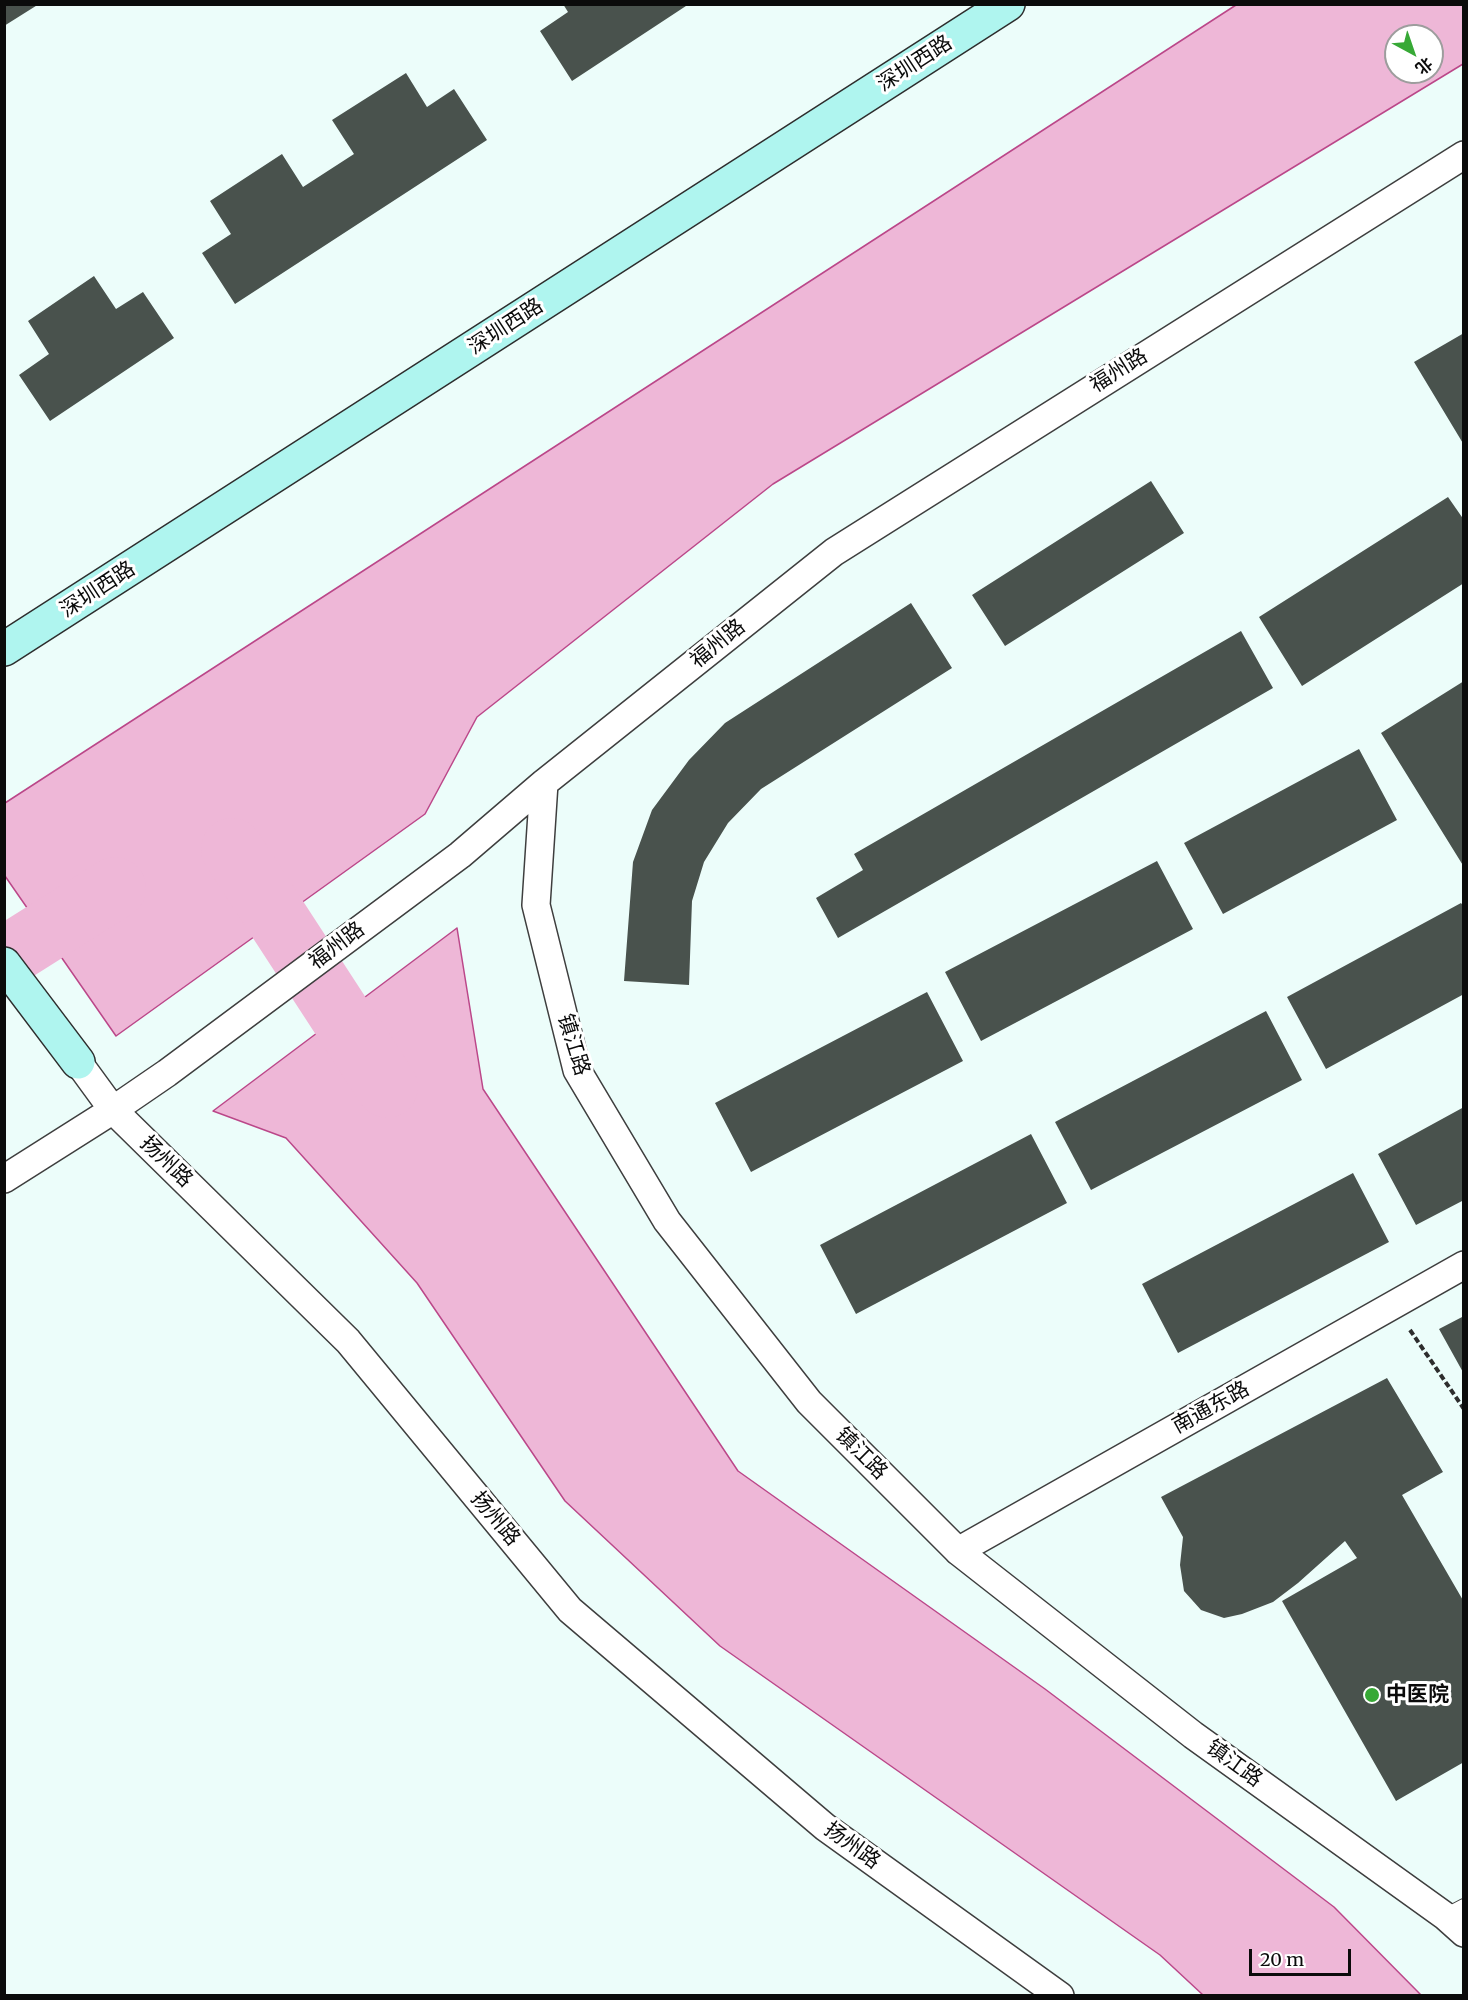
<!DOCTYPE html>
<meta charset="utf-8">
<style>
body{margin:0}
#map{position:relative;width:1468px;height:2000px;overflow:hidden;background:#ecfdfa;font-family:Merriweather,"Noto Sans SC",serif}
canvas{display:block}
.frame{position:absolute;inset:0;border:6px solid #0b0b0b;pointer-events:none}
.north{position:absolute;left:1384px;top:24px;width:60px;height:60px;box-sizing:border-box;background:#fff;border:2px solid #9d9d9d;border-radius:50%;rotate:140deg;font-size:16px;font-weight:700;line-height:24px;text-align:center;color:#0b0b0b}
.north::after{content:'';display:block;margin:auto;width:21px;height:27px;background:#37a936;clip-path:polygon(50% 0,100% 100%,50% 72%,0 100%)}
.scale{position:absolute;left:1249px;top:1949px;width:102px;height:27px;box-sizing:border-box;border:3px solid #0b0b0b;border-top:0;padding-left:8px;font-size:18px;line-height:21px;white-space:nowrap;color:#0b0b0b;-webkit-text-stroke:4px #fff;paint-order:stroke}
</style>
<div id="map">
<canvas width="1468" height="2000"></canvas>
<div class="frame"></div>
<div class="north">北</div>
<div class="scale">20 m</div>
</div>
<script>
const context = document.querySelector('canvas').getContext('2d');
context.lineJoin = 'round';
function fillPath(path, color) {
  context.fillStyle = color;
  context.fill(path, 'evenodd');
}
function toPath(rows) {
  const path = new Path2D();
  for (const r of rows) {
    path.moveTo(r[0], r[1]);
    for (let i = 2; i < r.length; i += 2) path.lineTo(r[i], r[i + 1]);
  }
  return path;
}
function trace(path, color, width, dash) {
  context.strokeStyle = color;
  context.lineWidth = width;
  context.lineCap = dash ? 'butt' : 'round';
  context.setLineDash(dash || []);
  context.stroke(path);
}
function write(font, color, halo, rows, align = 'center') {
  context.font = font + ' Merriweather,"Noto Sans SC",serif';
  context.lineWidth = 6;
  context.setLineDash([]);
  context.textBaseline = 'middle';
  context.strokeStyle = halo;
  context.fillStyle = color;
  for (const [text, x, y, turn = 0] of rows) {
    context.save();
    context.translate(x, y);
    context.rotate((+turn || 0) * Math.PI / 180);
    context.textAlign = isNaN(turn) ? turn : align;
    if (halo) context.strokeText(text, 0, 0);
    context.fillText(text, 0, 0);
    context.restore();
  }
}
const water = toPath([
 [1236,5,1463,5,1463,64,773,484,477,717,425,814,116,1036,5,876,5,803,1236,5],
 [1396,36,1432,36,1432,72,1396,72,1396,36],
 [457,928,483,1089,738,1471,1045,1689,1334,1907,1421,1995,1203,1995,1160,1955,720,1646,565,1501,417,1283,286,1138,213,1111,457,928]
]);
const river = toPath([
 [232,849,387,1087],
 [4,958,115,888]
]);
const building = toPath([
 [4,4,39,4,4,26],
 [563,4,689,4,572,81,540,31,568,12],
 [406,73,427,107,454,89,487,140,235,304,202,253,231,234,210,201,282,154,303,187,354,154,332,120],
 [94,276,116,309,143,292,174,338,50,421,19,375,49,354,28,321],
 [1464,333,1464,445,1414,362],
 [1151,481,1184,533,1005,646,972,595],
 [1448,497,1464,520,1464,583,1302,686,1259,617],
 [911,603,952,668,761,789,728,823,704,862,692,901,689,985,624,981,633,862,652,810,689,760,725,723],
 [1241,631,1273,688,838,938,816,898,863,870,854,854],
 [1464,681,1464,867,1381,733],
 [1359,749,1397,820,1223,914,1184,843],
 [1157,861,1193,929,981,1041,945,972],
 [1461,903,1464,907,1464,994,1326,1069,1287,997],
 [927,992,963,1061,751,1172,715,1103],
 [1266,1011,1302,1080,1091,1190,1055,1122],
 [1464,1107,1464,1200,1416,1225,1378,1154],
 [1031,1134,1067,1203,856,1314,820,1245],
 [1353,1173,1389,1242,1178,1353,1142,1284],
 [1464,1316,1464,1374,1439,1329],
 [1387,1378,1443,1472,1402,1495,1464,1602,1464,1762,1396,1801,1282,1601,1357,1558,1345,1541,1298,1583,1273,1602,1242,1614,1224,1618,1201,1610,1184,1591,1180,1565,1183,1537,1161,1497]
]);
const path = toPath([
 [1410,1330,1464,1409]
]);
const lane = toPath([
 [1445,1916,1464,1906]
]);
const street = toPath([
 [544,783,536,905,577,1070,667,1221,809,1402,958,1551,1193,1735,1445,1916,1464,1933],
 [78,1062,113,1110,348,1341,570,1610,825,1827,1060,1996],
 [4,1179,113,1110,167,1073,460,855,544,783,834,552,1464,155],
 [958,1551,1464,1265]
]);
const secondary = toPath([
 [4,649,1008,4],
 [4,964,78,1062]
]);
const markers = [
 [1372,1695,8,"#37a936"]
];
const streetNames = [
 ["深圳西路",915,64,-33],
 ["深圳西路",506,327,-33],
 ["福州路",1119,371,-32],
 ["深圳西路",98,590,-33],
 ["福州路",718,644,-39],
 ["福州路",337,946,-37],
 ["镇江路",573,1045,73],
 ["扬州路",166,1162,44],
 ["南通东路",1211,1408,-29],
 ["镇江路",861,1454,45],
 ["扬州路",495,1519,50],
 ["镇江路",1234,1764,36],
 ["扬州路",852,1846,36]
];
const poiNames = [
 ["中医院",1386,1695]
];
fillPath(water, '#eeb7d7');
trace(water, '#bb4789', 1.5);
trace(river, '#eeb7d7', 62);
fillPath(building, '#49524d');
trace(lane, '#3e3e3e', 16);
trace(street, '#3e3e3e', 30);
trace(secondary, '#2d2d2d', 36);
trace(path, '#2d2d2d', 4, [6, 3]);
trace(lane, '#fff', 14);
trace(street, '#fff', 27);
trace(secondary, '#aff5ef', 33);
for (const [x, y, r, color] of markers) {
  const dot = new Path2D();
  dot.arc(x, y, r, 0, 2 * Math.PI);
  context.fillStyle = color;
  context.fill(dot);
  trace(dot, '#fff', 2);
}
write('21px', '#0b0b0b', '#fff', streetNames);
write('bold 21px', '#0b0b0b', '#fff', poiNames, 'left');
</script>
